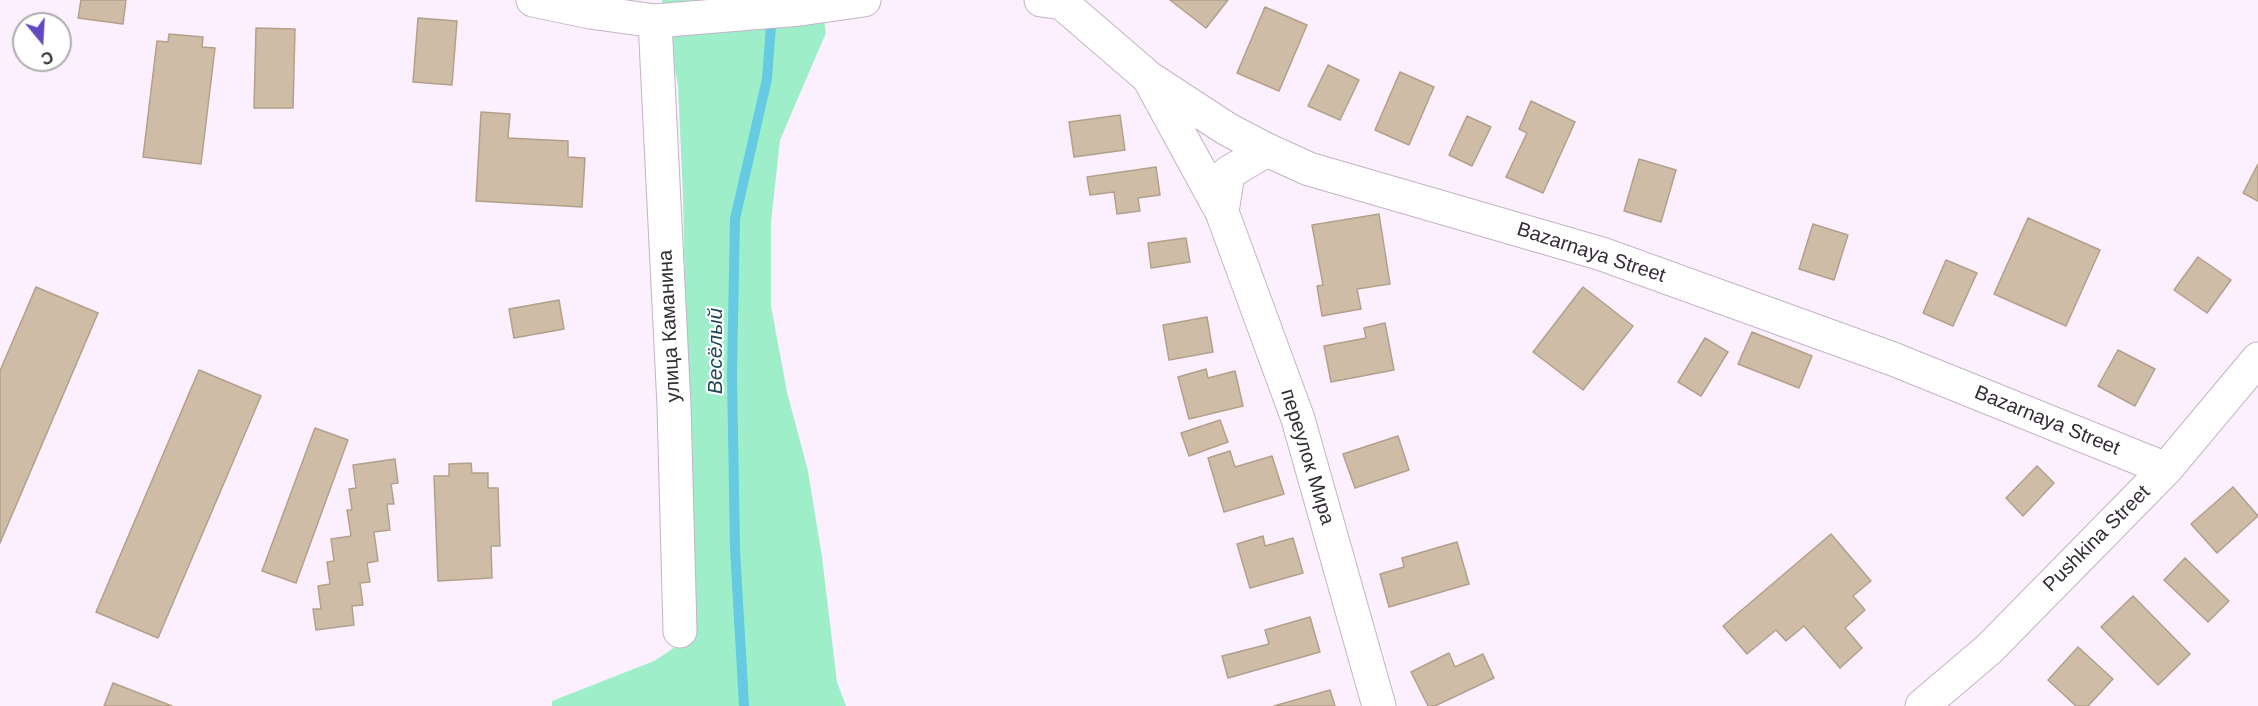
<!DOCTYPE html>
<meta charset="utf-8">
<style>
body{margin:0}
#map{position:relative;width:2258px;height:706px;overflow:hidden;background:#fcf0fe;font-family:Arial,sans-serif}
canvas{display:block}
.north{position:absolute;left:12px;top:12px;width:60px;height:60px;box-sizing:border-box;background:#fff;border:2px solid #aeabae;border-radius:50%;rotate:162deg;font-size:16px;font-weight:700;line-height:24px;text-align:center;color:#342c35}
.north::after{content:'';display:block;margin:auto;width:21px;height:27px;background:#6148c1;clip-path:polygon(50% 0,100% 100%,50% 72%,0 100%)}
</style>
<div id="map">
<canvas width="2258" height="706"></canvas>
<div class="north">С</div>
</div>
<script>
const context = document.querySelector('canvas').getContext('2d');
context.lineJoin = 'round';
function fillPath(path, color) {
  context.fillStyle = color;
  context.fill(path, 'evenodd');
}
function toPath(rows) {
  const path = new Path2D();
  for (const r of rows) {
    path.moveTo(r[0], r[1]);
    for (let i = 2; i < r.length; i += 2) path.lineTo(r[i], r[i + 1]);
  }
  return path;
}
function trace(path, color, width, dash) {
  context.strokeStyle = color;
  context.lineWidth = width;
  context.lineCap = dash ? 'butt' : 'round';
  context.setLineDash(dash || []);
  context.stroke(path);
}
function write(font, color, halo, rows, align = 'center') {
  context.font = font + ' Arial,sans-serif';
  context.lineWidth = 4.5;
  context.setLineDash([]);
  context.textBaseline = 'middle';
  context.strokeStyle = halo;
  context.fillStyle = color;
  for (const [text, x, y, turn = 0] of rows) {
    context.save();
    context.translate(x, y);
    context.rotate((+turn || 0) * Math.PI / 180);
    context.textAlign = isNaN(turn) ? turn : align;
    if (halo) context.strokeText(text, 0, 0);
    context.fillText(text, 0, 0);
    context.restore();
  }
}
const green = toPath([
 [662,0,821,0,826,33,780,140,771,222,771,306,787,392,808,471,822,557,837,682,846,706,552,706,552,701,654,661,692,636,683,196,678,86]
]);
const stream = toPath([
 [744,706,735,549,732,374,735,219,767,79,771,26,769,15]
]);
const building = toPath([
 [81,0,126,0,123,24,78,18,81,0],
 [1170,0,1228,0,1206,28,1170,0],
 [1265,7,1307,25,1279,91,1237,73,1265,7],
 [418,18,457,21,452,85,413,82,418,18],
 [256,28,295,29,293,108,254,108,256,28],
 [169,34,203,37,202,47,215,48,201,164,143,157,157,41,168,42,169,34],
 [1328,65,1359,80,1340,120,1308,106,1328,65],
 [1400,72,1434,87,1409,145,1375,130,1400,72],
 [1531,101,1575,122,1543,193,1506,177,1527,133,1519,129,1531,101],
 [481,112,510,114,508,138,568,141,568,157,585,158,582,207,476,201,481,112],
 [1120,115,1125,150,1074,157,1069,122,1120,115],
 [1467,116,1491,127,1472,166,1449,155,1467,116],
 [1639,159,1676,170,1661,222,1624,211,1639,159],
 [2258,164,2258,201,2243,193,2258,164],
 [1156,167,1160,195,1138,198,1140,211,1117,214,1114,192,1090,195,1087,177,1156,167],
 [1379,214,1390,284,1357,289,1361,309,1322,316,1317,286,1323,285,1312,225,1379,214],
 [2028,218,2100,250,2066,326,1994,294,2028,218],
 [1813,224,1848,235,1834,280,1799,269,1813,224],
 [1186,238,1190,262,1151,268,1148,243,1186,238],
 [2198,257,2231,280,2207,313,2174,290,2198,257],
 [1946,260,1977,273,1953,326,1923,313,1946,260],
 [36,287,98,313,0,543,0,371,36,287],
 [1583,287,1633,326,1583,390,1533,352,1583,287],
 [559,300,564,329,514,338,509,309,559,300],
 [1207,317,1213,352,1169,360,1163,325,1207,317],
 [1385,323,1394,370,1331,382,1324,346,1366,338,1364,328,1385,323],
 [1752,332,1812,356,1799,388,1738,364,1752,332],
 [1705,338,1728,352,1701,396,1678,382,1705,338],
 [2118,350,2155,369,2135,406,2098,386,2118,350],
 [1206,369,1208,378,1235,371,1243,406,1189,419,1178,377,1206,369],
 [199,370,261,396,158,638,96,612,199,370],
 [1220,420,1228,442,1189,456,1181,433,1220,420],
 [315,428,348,440,296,583,262,571,315,428],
 [1398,436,1409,470,1355,488,1343,454,1398,436],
 [1230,451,1235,467,1272,456,1284,494,1224,512,1208,458,1230,451],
 [395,459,398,483,391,484,394,504,387,504,390,530,374,532,378,561,367,563,370,582,360,583,363,605,352,606,354,625,316,630,313,609,321,609,318,586,330,584,327,562,334,561,331,539,351,536,347,510,352,510,349,489,356,488,353,465,395,459],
 [471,463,472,473,488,473,488,488,498,488,500,546,491,546,492,578,438,581,434,476,449,476,449,464,471,463],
 [2037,466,2054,483,2023,516,2006,498,2037,466],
 [2233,487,2258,516,2217,553,2191,524,2233,487],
 [1831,534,1871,581,1853,596,1865,610,1845,628,1862,648,1840,668,1804,626,1786,641,1776,630,1747,654,1723,626,1831,534],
 [1263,536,1265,546,1293,538,1303,573,1250,588,1237,544,1263,536],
 [1457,542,1469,584,1389,607,1380,574,1404,567,1402,558,1457,542],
 [2185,558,2229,601,2208,622,2164,580,2185,558],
 [2133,596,2190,654,2158,685,2101,627,2133,596],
 [1310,617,1320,652,1228,678,1222,656,1269,644,1265,630,1310,617],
 [2078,647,2113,679,2088,706,2076,706,2048,680,2078,647],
 [1449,653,1455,667,1483,654,1494,678,1435,706,1428,706,1411,672,1449,653],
 [113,683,172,706,104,706,113,683],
 [1330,690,1335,706,1274,706,1330,690]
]);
const minor = toPath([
 [533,0,590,12,655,21,800,9,864,0],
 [1041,0,1062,3,1149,78,1227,129,1267,150,1309,169,1602,254,1893,359,2166,469],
 [655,21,674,406,680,631],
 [1151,82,1222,212,1298,419,1379,706],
 [1222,212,1228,173,1267,150],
 [1922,706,1989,649,2166,469,2258,359]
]);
const streetNames = [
 ["Bazarnaya Street",1591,253,18],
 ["улица Каманина",670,326,-93],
 ["Bazarnaya Street",2047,421,22],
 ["переулок Мира",1307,457,73],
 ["Pushkina Street",2097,539,-45]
];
const waterNames = [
 ["Весёлый",716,351,-90]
];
fillPath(green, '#9eefc9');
trace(stream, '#66cae2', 10);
fillPath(building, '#cfbca6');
trace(building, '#b3a08b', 1.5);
trace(minor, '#c5b2c8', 35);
trace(minor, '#fff', 33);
write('20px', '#342c35', '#fff', streetNames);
write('italic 21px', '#1c4953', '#fff', waterNames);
</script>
